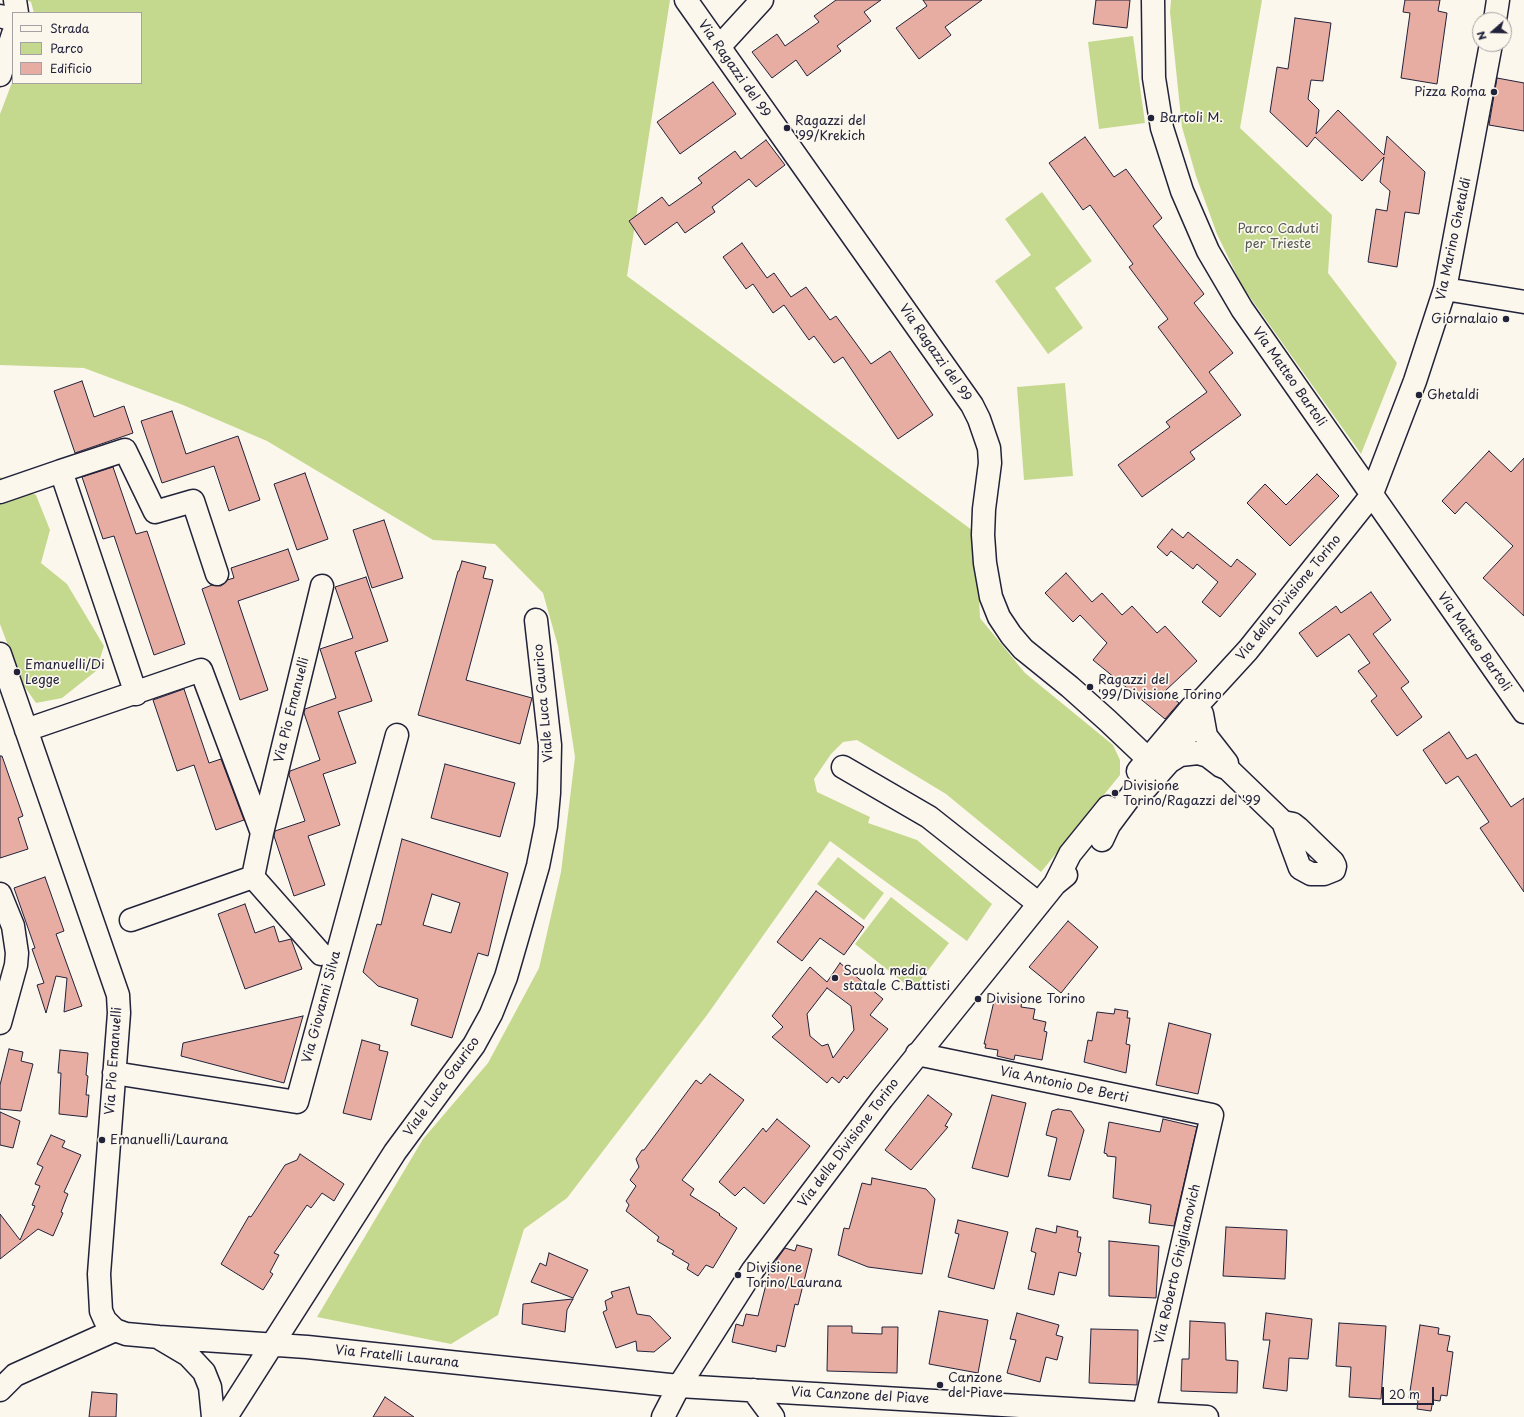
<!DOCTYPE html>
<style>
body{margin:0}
#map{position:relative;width:1524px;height:1417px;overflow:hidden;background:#fbf7ec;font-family:"Playpen Sans",sans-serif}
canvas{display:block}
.legend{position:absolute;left:12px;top:12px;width:130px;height:72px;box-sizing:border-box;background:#fbf7ec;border:1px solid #a4a2a5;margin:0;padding:5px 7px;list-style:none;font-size:12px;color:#22223b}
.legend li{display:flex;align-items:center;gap:8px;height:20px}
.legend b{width:20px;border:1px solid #a4a2a5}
.north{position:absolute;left:1472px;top:12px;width:40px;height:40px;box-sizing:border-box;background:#fbf7ec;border:1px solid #a4a2a5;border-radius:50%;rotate:250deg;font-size:11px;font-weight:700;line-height:16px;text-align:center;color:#22223b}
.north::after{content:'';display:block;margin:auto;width:14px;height:18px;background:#22223b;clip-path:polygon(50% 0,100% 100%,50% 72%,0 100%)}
.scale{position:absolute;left:1382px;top:1387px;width:52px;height:18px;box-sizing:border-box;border:2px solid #22223b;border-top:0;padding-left:5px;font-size:12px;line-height:14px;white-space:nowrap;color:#22223b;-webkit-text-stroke:3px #fbf7ec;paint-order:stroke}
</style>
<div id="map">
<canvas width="1524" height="1417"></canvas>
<ul class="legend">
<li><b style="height:5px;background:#fbf7ec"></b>Strada</li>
<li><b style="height:11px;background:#c5d98e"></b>Parco</li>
<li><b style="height:11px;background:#e7ada2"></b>Edificio</li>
</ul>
<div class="north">N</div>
<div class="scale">20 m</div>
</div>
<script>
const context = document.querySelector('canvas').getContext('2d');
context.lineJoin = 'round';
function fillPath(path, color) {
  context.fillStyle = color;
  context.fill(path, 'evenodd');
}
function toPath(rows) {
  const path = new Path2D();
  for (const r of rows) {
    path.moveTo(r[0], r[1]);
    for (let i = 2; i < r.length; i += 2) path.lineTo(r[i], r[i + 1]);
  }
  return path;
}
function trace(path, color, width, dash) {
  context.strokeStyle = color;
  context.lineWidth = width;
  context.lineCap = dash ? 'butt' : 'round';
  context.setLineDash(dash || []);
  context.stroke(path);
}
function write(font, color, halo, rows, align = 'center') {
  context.font = font + ' "Playpen Sans",sans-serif';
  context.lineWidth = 3.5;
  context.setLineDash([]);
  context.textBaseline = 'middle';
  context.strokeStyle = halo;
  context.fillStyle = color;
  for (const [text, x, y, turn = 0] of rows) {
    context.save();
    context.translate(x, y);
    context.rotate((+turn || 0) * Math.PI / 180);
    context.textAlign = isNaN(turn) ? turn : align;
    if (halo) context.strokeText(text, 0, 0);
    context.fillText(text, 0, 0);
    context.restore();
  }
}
const green = toPath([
 [26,0,670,0,627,276,976,533,980,618,1025,673,1113,745,1120,760,1120,775,1041,872,946,794,857,740,843,742,831,754,814,779,817,792,870,817,868,823,917,840,992,904,967,941,830,841,707,1015,567,1198,524,1229,498,1315,451,1344,317,1317,423,1139,488,1063,539,968,561,872,575,757,558,646,543,593,495,544,433,540,267,441,183,405,84,368,0,365,0,114,13,80,13,83,141,83,141,13,34,13,31,2],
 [1171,0,1262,0,1240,128,1332,215,1328,273,1397,363,1361,454,1242,286,1217,234,1196,176,1182,127,1170,12],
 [1133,36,1145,123,1099,129,1088,42],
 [1042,192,1092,261,1055,288,1083,328,1048,354,995,281,1031,255,1005,219],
 [1065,383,1073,476,1024,480,1017,387],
 [0,477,36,495,50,530,41,563,67,584,104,646,96,671,62,698,36,703,22,683,0,624],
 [838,857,884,893,864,920,817,884],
 [891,897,949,943,913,990,855,944]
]);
const building = toPath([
 [836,0,881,0,864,12,871,21,837,46,841,51,807,76,796,60,772,78,752,52,777,34,785,46,819,22,814,16,836,0],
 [923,0,982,0,945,27,951,35,919,59,896,28,927,6,923,0],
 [1096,0,1130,0,1127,28,1093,24,1096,0],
 [1405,0,1440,0,1438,11,1447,13,1437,84,1401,78,1410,13,1403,12,1405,0],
 [1295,18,1331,23,1323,81,1311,80,1308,99,1319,110,1316,134,1338,110,1384,155,1387,136,1425,172,1419,214,1405,212,1397,267,1368,262,1376,209,1387,211,1390,191,1380,182,1384,157,1362,181,1315,137,1307,147,1270,112,1277,67,1288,69,1295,18],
 [1497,78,1524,83,1524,131,1489,125,1497,78],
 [713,82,736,114,680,154,657,122,713,82],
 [1085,137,1114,177,1126,169,1162,218,1153,226,1204,294,1194,303,1233,353,1209,372,1241,415,1190,452,1195,459,1142,497,1118,465,1170,427,1166,422,1207,392,1158,327,1168,319,1129,267,1133,264,1090,205,1083,210,1049,163,1085,137],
 [766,140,785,165,756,187,749,179,712,207,715,212,685,233,677,222,645,245,629,221,662,197,669,206,702,183,698,178,735,151,741,159,766,140],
 [742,243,767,278,774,273,791,297,806,287,830,320,836,316,871,364,890,351,933,415,898,439,843,357,834,363,814,336,809,340,784,305,773,313,753,284,746,289,723,257,742,243],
 [82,381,94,417,124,406,133,433,75,453,54,391,82,381],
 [172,411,186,454,238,436,260,500,229,511,214,466,162,483,141,421,172,411],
 [1489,451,1511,472,1524,458,1524,616,1483,578,1513,546,1466,502,1455,514,1442,501,1489,451],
 [113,467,136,534,147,531,185,644,154,655,114,536,103,539,82,477,113,467],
 [305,473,328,539,297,550,274,484,305,473],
 [1317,474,1339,496,1290,546,1247,503,1265,484,1286,505,1317,474],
 [384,520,403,578,372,588,353,530,384,520],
 [1172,529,1183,538,1188,532,1231,567,1237,559,1256,574,1220,617,1202,602,1218,582,1197,564,1193,569,1171,551,1167,556,1157,547,1172,529],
 [288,549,299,580,238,601,268,690,240,700,202,589,212,585,221,586,227,580,234,578,231,568,288,549],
 [462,561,486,567,483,578,493,580,466,680,532,698,520,744,418,715,458,571,459,571,462,561],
 [1066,573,1092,602,1102,593,1122,615,1132,606,1157,633,1165,626,1197,661,1165,691,1179,703,1165,719,1093,660,1107,643,1080,615,1073,622,1045,593,1066,573],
 [366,577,388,641,355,652,372,701,338,712,356,763,323,774,340,825,308,836,325,885,294,896,274,836,275,831,305,821,289,775,290,771,320,760,304,713,305,709,336,698,320,649,353,638,335,587,366,577],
 [1371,592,1391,620,1373,634,1409,682,1401,688,1422,717,1397,736,1371,701,1377,696,1358,671,1370,663,1349,634,1317,657,1299,633,1336,606,1341,613,1371,592],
 [184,689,209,763,221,759,244,820,216,830,194,765,177,771,153,700,184,689],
 [1449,732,1467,759,1476,754,1511,807,1524,798,1524,892,1480,828,1489,822,1458,776,1446,784,1423,750,1449,732],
 [0,756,2,756,23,816,18,818,28,849,0,858,0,756],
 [445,764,515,783,500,837,431,818,445,764],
 [402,839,508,873,488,956,478,953,452,1038,411,1025,418,999,378,986,363,972,377,924,381,925,402,839],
 [432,894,460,903,451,933,423,925,432,894],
 [45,877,64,931,56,934,82,1006,64,1012,67,978,56,976,46,1013,37,985,44,983,32,949,35,948,14,888,45,877],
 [816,891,864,927,844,955,820,938,802,961,777,942,816,891],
 [245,904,255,933,274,926,279,942,291,939,302,969,245,989,218,914,245,904],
 [1068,921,1098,947,1061,993,1029,967,1068,921],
 [840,963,883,999,870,1015,888,1029,847,1079,844,1076,839,1083,832,1077,827,1083,772,1037,783,1027,772,1016,810,967,827,982,840,963],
 [827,988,851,1006,854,1030,833,1058,828,1044,822,1046,810,1036,807,1014,827,988],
 [995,997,1022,1002,1021,1007,1035,1009,1033,1019,1046,1022,1044,1031,1047,1032,1042,1060,1015,1055,1014,1060,997,1056,998,1050,985,1048,986,1044,984,1044,995,997],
 [1115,1009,1128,1011,1127,1018,1130,1018,1126,1044,1130,1045,1126,1073,1084,1062,1088,1040,1092,1041,1097,1012,1114,1014,1115,1009],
 [303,1016,284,1083,181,1056,183,1043,303,1016],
 [1169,1023,1211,1034,1198,1094,1156,1085,1169,1023],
 [362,1040,380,1045,379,1050,388,1052,371,1120,343,1113,362,1040],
 [9,1049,23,1052,21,1061,33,1064,21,1111,0,1109,0,1085,9,1049],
 [60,1050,88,1053,86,1075,88,1076,86,1095,89,1095,87,1117,59,1114,61,1073,58,1073,60,1050],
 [710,1074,744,1100,682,1180,694,1189,690,1195,720,1214,719,1215,737,1228,713,1268,706,1265,698,1276,687,1269,689,1264,672,1254,674,1251,657,1241,659,1237,626,1211,629,1205,626,1201,636,1186,630,1180,639,1167,636,1159,642,1150,644,1150,696,1080,701,1084,710,1074],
 [928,1095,952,1114,945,1126,948,1127,911,1170,885,1150,928,1095],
 [992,1095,1026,1103,1008,1177,972,1168,992,1095],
 [1058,1109,1071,1111,1084,1130,1070,1180,1048,1176,1057,1138,1046,1135,1052,1111,1058,1109],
 [0,1112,20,1121,13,1148,0,1145,0,1112],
 [777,1119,810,1146,764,1204,744,1187,735,1196,719,1182,763,1128,766,1132,777,1119],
 [1163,1119,1197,1127,1174,1226,1149,1223,1151,1205,1113,1198,1116,1157,1107,1156,1107,1154,1104,1153,1109,1122,1160,1132,1163,1119],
 [51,1135,65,1141,62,1147,81,1155,64,1192,68,1194,61,1212,63,1213,53,1236,38,1229,0,1259,0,1214,20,1240,35,1206,32,1205,40,1186,35,1184,43,1167,37,1164,51,1135],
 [300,1154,344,1184,334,1201,322,1193,311,1208,307,1205,274,1253,279,1255,270,1272,273,1274,263,1290,221,1264,249,1216,251,1217,285,1165,297,1160,300,1154],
 [872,1178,926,1189,935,1199,922,1274,868,1267,838,1255,844,1228,849,1229,862,1183,871,1185,872,1178],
 [958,1220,1008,1232,994,1289,948,1277,959,1234,955,1233,958,1220],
 [1057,1226,1078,1231,1077,1237,1081,1237,1078,1252,1081,1253,1076,1276,1059,1272,1054,1295,1028,1289,1036,1253,1031,1251,1036,1228,1056,1233,1057,1226],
 [1226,1227,1287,1230,1285,1279,1223,1276,1226,1227],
 [1109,1241,1159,1246,1156,1298,1109,1296,1109,1241],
 [797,1245,812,1249,798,1305,795,1304,785,1347,777,1345,776,1352,732,1342,736,1324,743,1326,746,1314,758,1316,770,1269,774,1270,777,1259,785,1248,795,1251,797,1245],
 [549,1253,588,1270,573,1298,531,1282,540,1263,546,1266,549,1253],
 [629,1287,637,1314,650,1316,671,1338,654,1352,637,1351,636,1341,616,1348,603,1312,607,1310,605,1301,613,1297,611,1292,629,1287],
 [573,1299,567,1310,565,1332,522,1324,523,1304,573,1299],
 [939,1311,988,1320,978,1373,929,1364,939,1311],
 [1017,1313,1059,1325,1056,1335,1063,1337,1057,1360,1046,1357,1040,1382,1007,1373,1016,1340,1010,1339,1017,1313],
 [1266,1313,1312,1319,1308,1359,1289,1358,1287,1391,1263,1388,1270,1340,1263,1340,1266,1313],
 [1190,1321,1225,1323,1226,1360,1238,1361,1237,1393,1181,1391,1182,1359,1189,1359,1190,1321],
 [1339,1323,1386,1326,1381,1399,1349,1397,1351,1367,1336,1366,1339,1323],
 [1420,1325,1439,1328,1438,1334,1450,1336,1447,1351,1453,1352,1447,1396,1441,1395,1440,1401,1433,1400,1431,1411,1417,1409,1418,1400,1409,1398,1420,1325],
 [828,1326,852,1326,852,1333,882,1334,882,1327,898,1327,897,1373,827,1371,828,1326],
 [1091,1329,1138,1330,1137,1385,1089,1383,1091,1329],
 [92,1392,117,1394,116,1417,89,1417,92,1392],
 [385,1397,414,1417,373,1417,385,1397]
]);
const minor = toPath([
 [15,0,17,13],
 [686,0,972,405,979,419,989,448,990,463,984,509,983,535,985,563,991,597,999,617,1011,635,1023,649,1070,687,1107,720,1145,756,1150,765,1150,770,1109,825,1102,840],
 [1153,0,1154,78,1162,128,1182,191,1208,251,1242,309,1524,712],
 [0,16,13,20],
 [1495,20,1498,0],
 [719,47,762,0],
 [0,75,13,34],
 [1445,289,1524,302],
 [61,471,125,450,155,512,193,501,217,574],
 [0,492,61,471,136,694],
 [0,654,118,995,119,1013,99,1274,101,1311,105,1320,115,1330,126,1334,159,1337,307,1347,679,1386,1207,1417],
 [1202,714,1206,736,1227,763],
 [26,730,201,670,262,833],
 [1169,762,1180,755,1198,753,1208,756,1221,766,1228,769,1283,822,1300,868,1311,874,1324,874,1334,870,1335,866,1333,862,1298,828,1293,824,1283,822],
 [843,767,929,817,1039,904],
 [1138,771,1191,708,1204,698,1248,650,1371,496,1415,381,1445,289,1491,44],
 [1146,788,1169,762,1196,721],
 [253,877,321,954],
 [1055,884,1070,854,1108,807],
 [0,894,13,926,17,953,16,965,0,1023],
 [131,920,253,877,262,833,322,586],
 [917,1054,1212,1115,1144,1412],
 [114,1073,297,1102,397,735],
 [161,1339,188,1355,204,1372,210,1387,213,1417],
 [0,1390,15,1375,115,1330],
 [753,1390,773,1417],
 [226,1417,395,1152,474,1045,491,1014,506,977,538,866,546,826,549,793,550,745,536,620],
 [663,1417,679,1386,753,1270,882,1099,1055,884,1066,875]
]);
const markers = [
 [1494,92,4,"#22223b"],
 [1151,118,4,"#22223b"],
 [787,128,4,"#22223b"],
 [1506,319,4,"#22223b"],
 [1419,395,4,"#22223b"],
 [17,672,4,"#22223b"],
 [1090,687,4,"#22223b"],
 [1115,793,4,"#22223b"],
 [835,978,4,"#22223b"],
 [978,999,4,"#22223b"],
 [102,1140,4,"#22223b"],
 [738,1275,4,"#22223b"],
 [940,1385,4,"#22223b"]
];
const streetNames = [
 ["Via Ragazzi del 99",734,69,55],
 ["Via Marino Ghetaldi",1454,239,-78],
 ["Via Ragazzi del 99",935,353,55],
 ["Via Matteo Bartoli",1289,377,55],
 ["Via della Divisione Torino",1289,598,-51],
 ["Via Matteo Bartoli",1474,642,55],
 ["Viale Luca Gaurico",544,703,-95],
 ["Via Pio Emanuelli",292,710,-76],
 ["Via Giovanni Silva",322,1007,-75],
 ["Via Pio Emanuelli",114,1061,-86],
 ["Via Antonio De Berti",1064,1085,12],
 ["Viale Luca Gaurico",442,1087,-54],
 ["Via della Divisione Torino",849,1143,-53],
 ["Via Roberto Ghiglianovich",1178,1264,-77],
 ["Via Fratelli Laurana",397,1357,6],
 ["Via Canzone del Piave",860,1396,3]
];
const poiNames = [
 ["Pizza Roma",1486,92,"right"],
 ["Bartoli M.",1159,118],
 ["Ragazzi del",795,121],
 ["'99/Krekich",795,136],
 ["Giornalaio",1498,319,"right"],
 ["Ghetaldi",1427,395],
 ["Emanuelli/Di",25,665],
 ["Legge",25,680],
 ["Ragazzi del",1098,680],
 ["'99/Divisione Torino",1098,695],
 ["Divisione",1123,786],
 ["Torino/Ragazzi del '99",1123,801],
 ["Scuola media",843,971],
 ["statale C.Battisti",843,986],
 ["Divisione Torino",986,999],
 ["Emanuelli/Laurana",110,1140],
 ["Divisione",746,1268],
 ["Torino/Laurana",746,1283],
 ["Canzone",948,1378],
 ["del Piave",948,1393]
];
const parkNames = [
 ["Parco Caduti",1278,229],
 ["per Trieste",1278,244]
];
fillPath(green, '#c5d98e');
fillPath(building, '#e7ada2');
trace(building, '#22223b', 1);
trace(minor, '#22223b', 25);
trace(minor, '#fbf7ec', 22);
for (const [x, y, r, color] of markers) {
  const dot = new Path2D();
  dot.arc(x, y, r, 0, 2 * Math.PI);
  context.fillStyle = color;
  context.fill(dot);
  trace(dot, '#fbf7ec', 1.5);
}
write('13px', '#22223b', '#fbf7ec', streetNames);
write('13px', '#22223b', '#fbf7ec', poiNames, 'left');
write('13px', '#535954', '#fbf7ec', parkNames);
</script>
